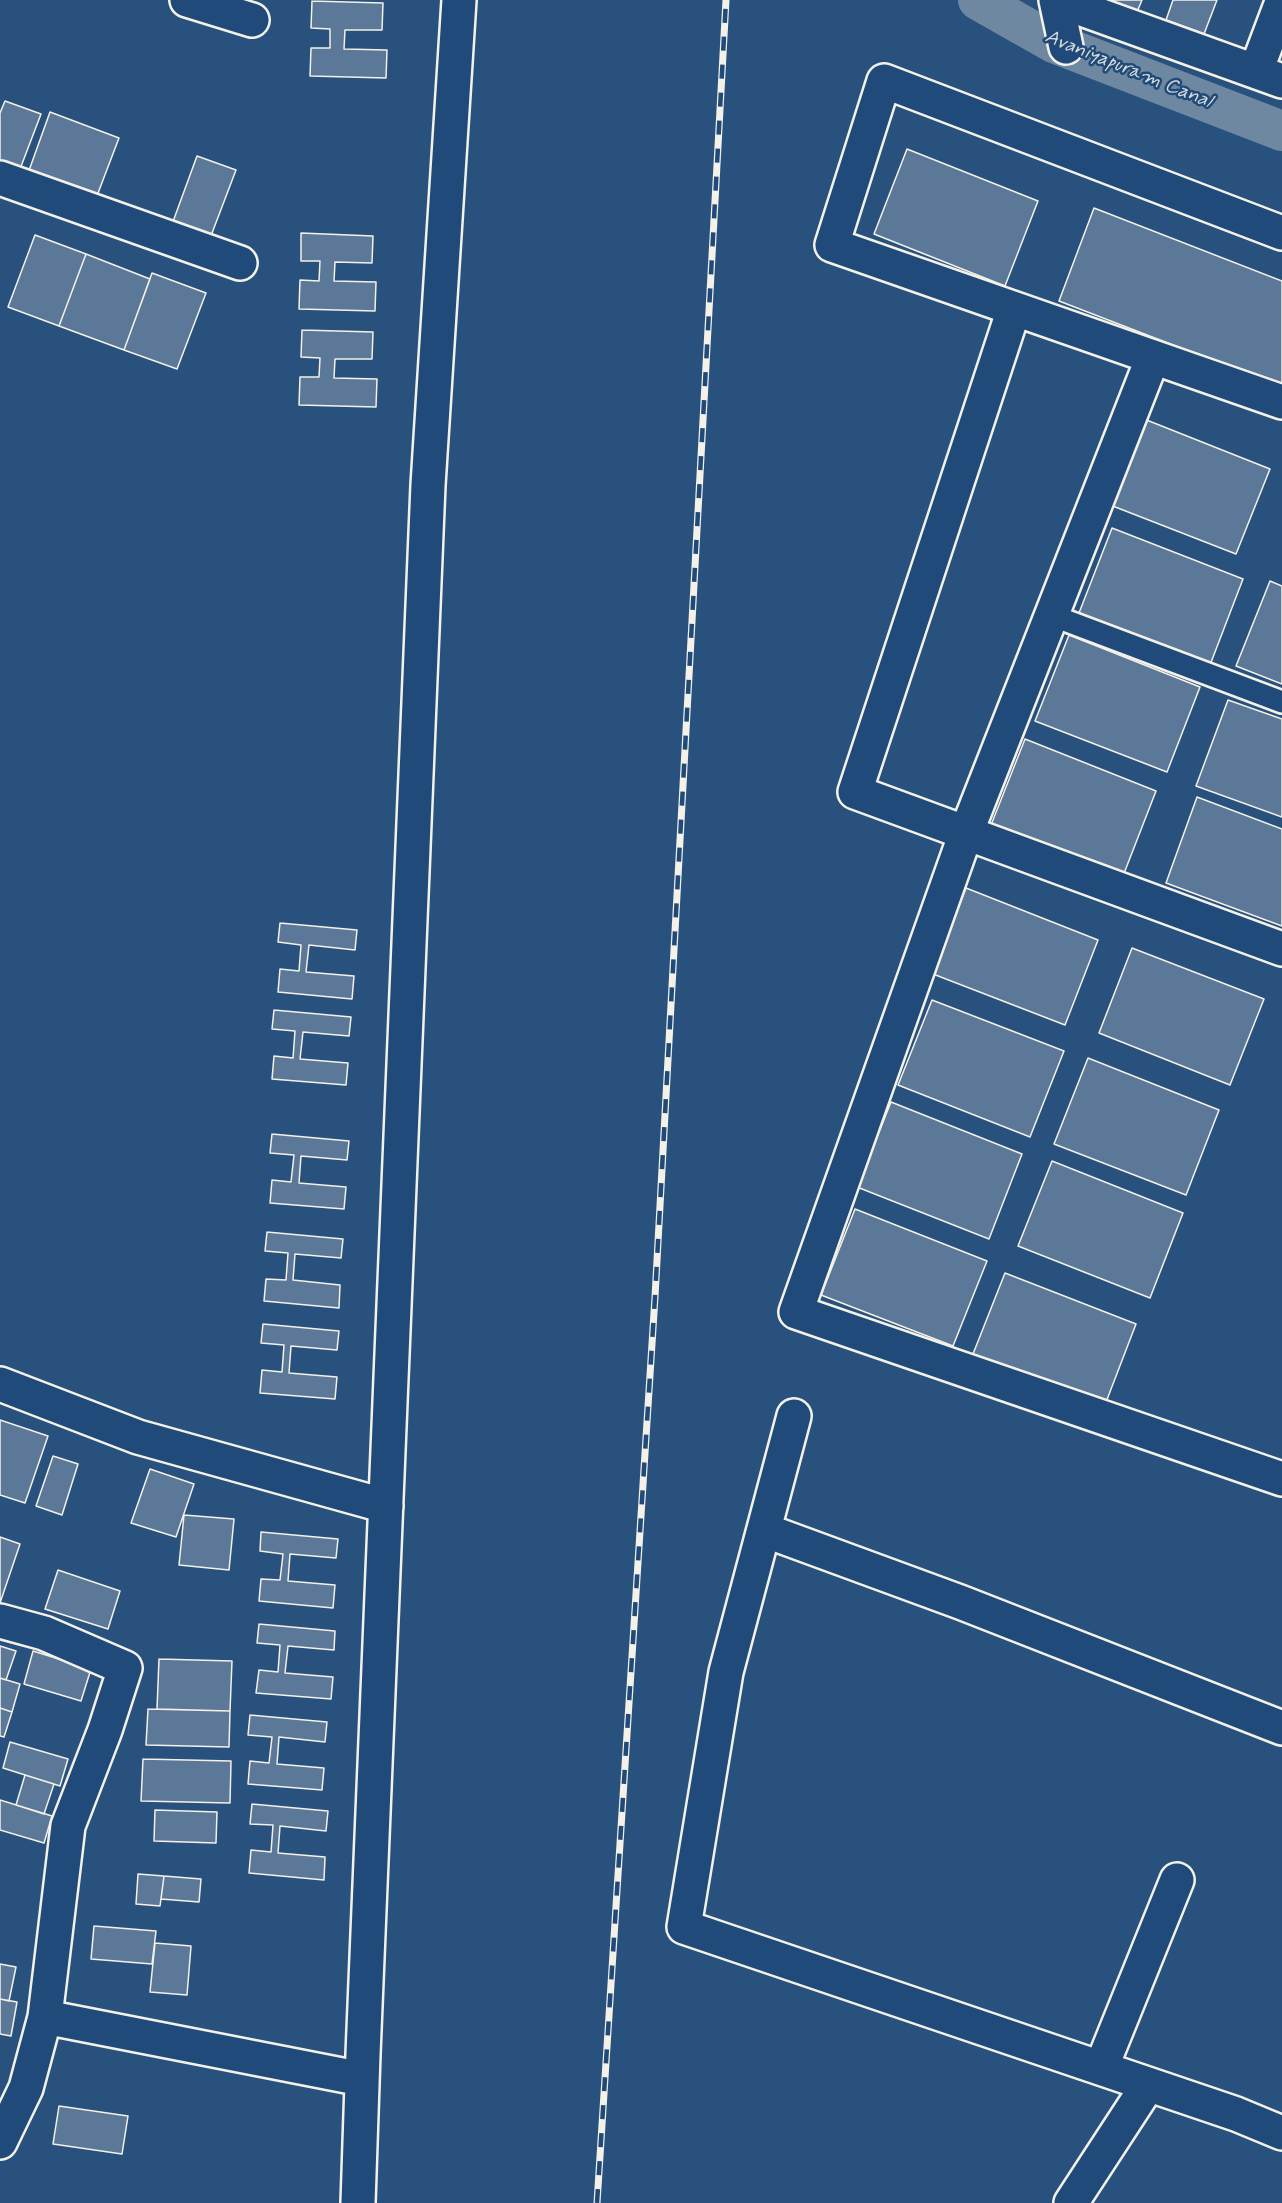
<!DOCTYPE html>
<style>
body{margin:0}
canvas{display:block;background:#28517e}
</style>
<canvas width="1282" height="2203"></canvas>
<script>
const context = document.querySelector('canvas').getContext('2d');
context.lineJoin = 'round';
function toPath(rows) {
  const path = new Path2D();
  for (const r of rows) {
    path.moveTo(r[0], r[1]);
    for (let i = 2; i < r.length; i += 2) path.lineTo(r[i], r[i + 1]);
  }
  return path;
}
function trace(path, color, width, dash) {
  context.strokeStyle = color;
  context.lineWidth = width;
  context.lineCap = dash ? 'butt' : 'round';
  context.setLineDash(dash || []);
  context.stroke(path);
}
function fillPath(path, color) {
  context.fillStyle = color;
  context.fill(path, 'evenodd');
}
function write(font, color, halo, rows, align = 'center') {
  context.font = font + ' Mynerve,sans-serif';
  context.lineWidth = 5;
  context.setLineDash([]);
  context.textBaseline = 'middle';
  context.strokeStyle = halo;
  context.fillStyle = color;
  for (const [text, x, y, turn = 0] of rows) {
    context.save();
    context.translate(x, y);
    context.rotate((+turn || 0) * Math.PI / 180);
    context.textAlign = isNaN(turn) ? turn : align;
    if (halo) context.strokeText(text, 0, 0);
    context.fillText(text, 0, 0);
    context.restore();
  }
}
const canal = toPath([
 [978,0,1054,43,1282,131]
]);
const building = toPath([
 [1105,0,1142,0,1137,12,1105,0],
 [1173,0,1217,0,1204,34,1166,20,1173,0],
 [312,1,383,3,382,30,345,30,344,49,387,50,386,78,310,76,311,48,330,48,330,29,311,28,312,1],
 [5,101,41,114,17,177,0,171,0,113,5,101],
 [50,112,119,138,95,201,27,176,50,112],
 [907,149,1038,201,1005,286,874,234,907,149],
 [197,156,236,170,209,241,171,227,197,156],
 [1094,208,1282,281,1282,387,1059,301,1094,208],
 [301,233,373,236,372,263,335,262,334,281,376,282,375,311,299,309,300,280,319,281,320,261,301,261,301,233],
 [35,235,86,254,59,326,8,307,35,235],
 [86,254,150,279,124,350,59,326,86,254],
 [152,273,206,293,177,369,124,350,152,273],
 [302,330,373,332,372,359,335,359,334,378,377,379,376,407,299,405,300,377,319,377,320,358,301,357,302,330],
 [1139,417,1270,469,1236,554,1105,503,1139,417],
 [1112,528,1243,579,1210,665,1079,613,1112,528],
 [1270,581,1282,586,1282,684,1236,666,1270,581],
 [1069,635,1200,687,1167,772,1035,721,1069,635],
 [1228,700,1282,719,1282,817,1196,786,1228,700],
 [1025,739,1156,791,1123,876,991,825,1025,739],
 [1197,797,1282,829,1282,926,1166,883,1197,797],
 [966,888,1098,940,1065,1025,933,974,966,888],
 [280,923,357,930,355,950,309,945,306,972,354,976,352,999,278,992,280,969,299,971,301,945,278,942,280,923],
 [1132,948,1264,999,1230,1085,1099,1033,1132,948],
 [932,1000,1064,1051,1030,1137,898,1085,932,1000],
 [274,1010,351,1017,349,1036,303,1032,300,1059,348,1063,346,1085,272,1079,274,1056,293,1058,295,1031,272,1029,274,1010],
 [1088,1058,1219,1110,1186,1195,1054,1144,1088,1058],
 [891,1102,1022,1154,989,1239,857,1187,891,1102],
 [272,1134,349,1141,347,1160,301,1156,299,1183,346,1187,344,1209,270,1203,272,1180,291,1182,294,1155,270,1153,272,1134],
 [1052,1161,1183,1213,1150,1298,1018,1246,1052,1161],
 [855,1209,987,1261,953,1346,821,1295,855,1209],
 [267,1232,343,1239,341,1258,295,1254,293,1280,340,1285,339,1308,264,1301,266,1279,286,1280,288,1253,265,1251,267,1232],
 [1005,1273,1136,1324,1103,1410,971,1359,1005,1273],
 [263,1324,339,1331,337,1350,291,1346,289,1373,337,1377,335,1399,260,1393,262,1370,282,1372,284,1345,261,1343,263,1324],
 [0,1420,48,1436,25,1503,0,1495,0,1420],
 [53,1456,78,1464,62,1515,36,1506,53,1456],
 [150,1469,194,1484,176,1537,131,1523,150,1469],
 [184,1515,234,1519,229,1570,179,1565,184,1515],
 [261,1532,338,1539,336,1558,290,1554,288,1581,335,1585,333,1608,259,1601,261,1579,280,1580,283,1554,260,1551,261,1532],
 [0,1537,20,1544,0,1603,0,1537],
 [58,1570,120,1591,108,1629,45,1609,58,1570],
 [259,1624,335,1631,334,1650,288,1646,285,1673,333,1677,331,1699,256,1693,259,1670,278,1672,280,1645,257,1643,259,1624],
 [0,1646,16,1651,6,1680,0,1678,0,1646],
 [33,1651,91,1669,81,1701,24,1684,33,1651],
 [159,1659,232,1661,230,1711,157,1709,159,1659],
 [0,1678,20,1684,12,1712,0,1708,0,1678],
 [0,1708,12,1712,4,1737,0,1736,0,1708],
 [148,1709,230,1711,229,1747,146,1745,148,1709],
 [250,1715,327,1722,325,1742,279,1737,277,1764,324,1768,322,1790,248,1784,250,1761,269,1763,272,1737,248,1735,250,1715],
 [10,1742,68,1759,60,1786,3,1768,10,1742],
 [143,1759,231,1761,230,1803,141,1801,143,1759],
 [25,1775,54,1784,44,1814,16,1805,25,1775],
 [0,1800,52,1816,44,1843,0,1830,0,1800],
 [252,1804,328,1811,326,1831,280,1826,278,1853,325,1857,324,1880,249,1873,251,1850,271,1852,273,1825,250,1824,252,1804],
 [155,1810,217,1812,216,1843,154,1841,155,1810],
 [138,1874,164,1876,160,1906,136,1904,138,1874],
 [164,1876,201,1879,199,1902,161,1899,164,1876],
 [94,1926,156,1931,152,1964,91,1959,94,1926],
 [155,1943,191,1946,187,1995,150,1992,155,1943],
 [0,1964,16,1967,9,2001,0,1999,0,1964],
 [0,1999,17,2002,11,2036,0,2034,0,1999],
 [59,2106,128,2116,122,2154,53,2144,59,2106]
]);
const service = toPath([
 [1051,615,1282,702]
]);
const minor = toPath([
 [187,0,252,20],
 [1056,0,1066,47],
 [1057,0,1282,81],
 [1256,71,1282,2],
 [0,178,240,263],
 [1282,233,884,81,832,245,1282,402],
 [1014,309,855,792,1282,949],
 [1153,357,966,833,796,1312,1282,1479],
 [0,1384,138,1437,386,1506],
 [794,1416,726,1672,684,1927,1236,2114,1282,2133],
 [764,1530,960,1602,1282,1728],
 [0,1621,44,1633,125,1668,105,1730,68,1826,45,2017,26,2088,0,2142],
 [45,2017,362,2079],
 [1101,2068,1177,1880],
 [358,2203,363,2054,428,485,459,0],
 [1071,2203,1148,2085]
]);
const rail = toPath([
 [597,2203,655,1297,726,0]
]);
const waterNames = [
 ["Avaniyapuram Canal",1128,70,22]
];
trace(canal, '#6e88a2', 40);
fillPath(building, '#5b7899');
trace(building, '#f4f1e8', 1.5);
trace(service, '#f4f1e8', 26);
trace(minor, '#f4f1e8', 38);
trace(service, '#1f4a7a', 21);
trace(minor, '#1f4a7a', 33);
trace(rail, '#f4f1e8', 7);
trace(rail, '#1f4a7a', 4.5, [14]);
write('italic 20px', '#d9dcda', '#1f4a7a', waterNames);
</script>
